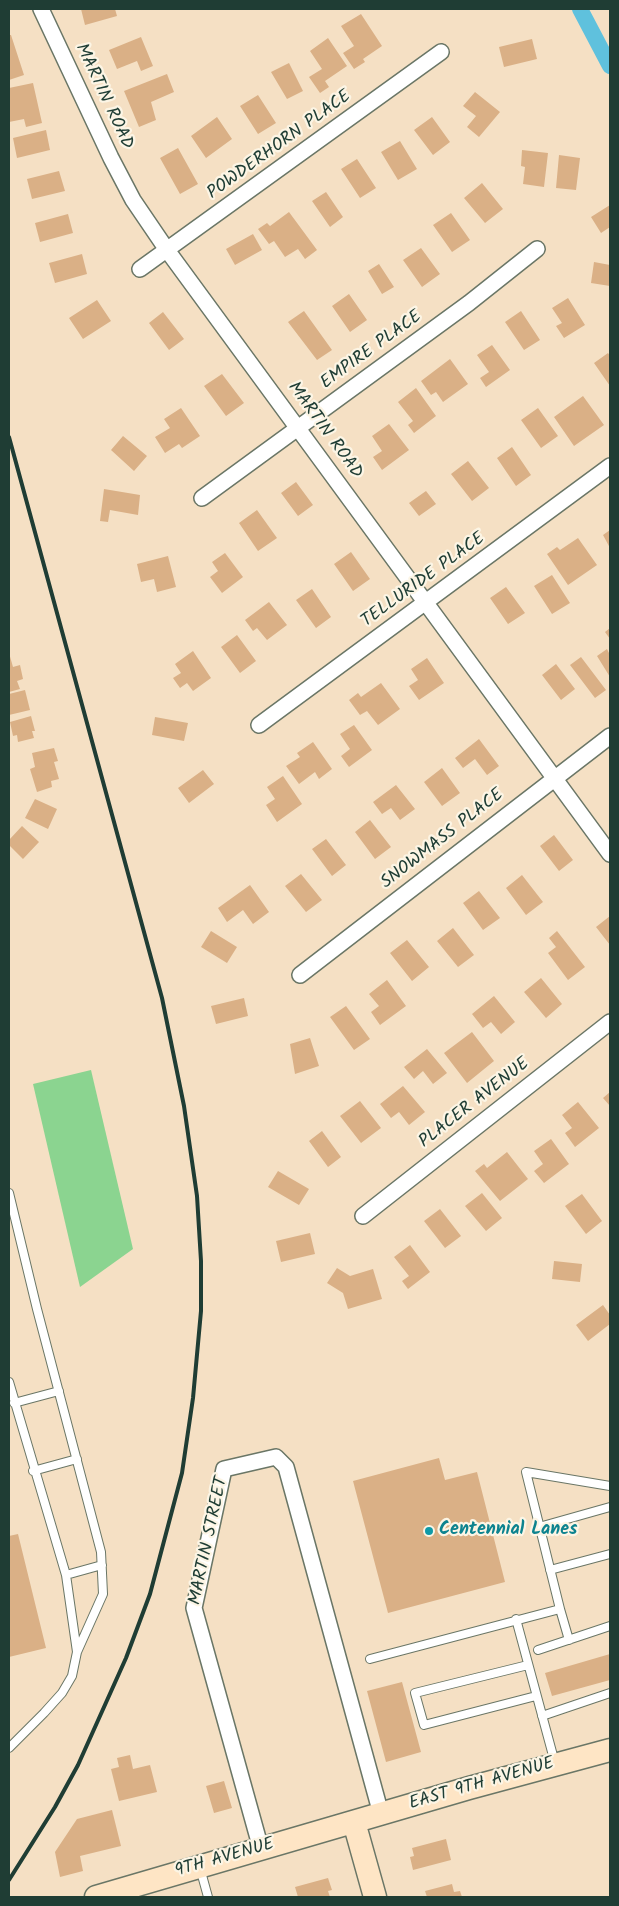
<!DOCTYPE html>
<style>
body{margin:0}
#map{position:relative;width:619px;height:1906px;overflow:hidden;background:#f5e0c4;font-family:Kalam,sans-serif}
canvas{display:block}
.frame{position:absolute;inset:0;border:10px solid #1f3d34;pointer-events:none}
</style>
<div id="map">
<canvas width="619" height="1906"></canvas>
<div class="frame"></div>
</div>
<script>
const context = document.querySelector('canvas').getContext('2d');
context.lineJoin = 'round';
function fillPath(path, color) {
  context.fillStyle = color;
  context.fill(path, 'evenodd');
}
function toPath(rows) {
  const path = new Path2D();
  for (const r of rows) {
    path.moveTo(r[0], r[1]);
    for (let i = 2; i < r.length; i += 2) path.lineTo(r[i], r[i + 1]);
  }
  return path;
}
function trace(path, color, width, dash) {
  context.strokeStyle = color;
  context.lineWidth = width;
  context.lineCap = dash ? 'butt' : 'round';
  context.setLineDash(dash || []);
  context.stroke(path);
}
function write(font, color, halo, rows, align = 'center') {
  context.font = font + ' Kalam,sans-serif';
  context.lineWidth = 4.5;
  context.setLineDash([]);
  context.textBaseline = 'middle';
  context.strokeStyle = halo;
  context.fillStyle = color;
  for (const [text, x, y, turn = 0] of rows) {
    context.save();
    context.translate(x, y);
    context.rotate((+turn || 0) * Math.PI / 180);
    context.textAlign = isNaN(turn) ? turn : align;
    if (halo) context.strokeText(text, 0, 0);
    context.fillText(text, 0, 0);
    context.restore();
  }
}
const green = toPath([
 [91,1070,133,1249,80,1287,33,1084]
]);
const canal = toPath([
 [580,9,610,66]
]);
const building = toPath([
 [81,9,115,9,117,16,85,25],
 [361,14,382,46,363,59,365,62,354,69,343,53,354,46,341,26],
 [9,35,11,35,24,75,9,80],
 [141,37,153,66,141,71,137,61,117,69,109,50],
 [328,38,347,66,325,81,329,87,320,93,309,77,322,69,310,51],
 [532,39,537,59,504,67,499,47],
 [289,63,303,91,287,99,271,72],
 [167,74,174,92,151,102,156,120,139,127,124,91],
 [33,83,42,123,26,127,24,119,9,122,9,88],
 [475,92,500,112,479,137,467,127,476,116,463,106],
 [258,95,276,123,258,134,240,106],
 [217,117,232,139,206,158,191,136],
 [432,117,450,142,433,155,414,130],
 [46,130,50,150,17,158,13,138],
 [400,141,417,169,398,180,381,152],
 [178,148,198,184,180,194,160,158],
 [522,150,548,153,544,187,523,184,525,167,521,166],
 [559,155,580,158,576,190,556,188],
 [357,159,376,188,360,198,341,169],
 [59,171,65,191,32,199,27,179],
 [482,183,503,209,485,223,464,198],
 [326,192,343,217,330,227,312,201],
 [610,205,610,227,601,233,591,217],
 [289,212,317,250,305,259,298,249,285,257,274,241,269,244,258,229,267,223,270,226],
 [451,213,470,240,452,252,433,225],
 [68,214,73,233,40,242,35,223],
 [253,234,262,250,235,265,226,249],
 [421,248,440,274,422,287,403,260],
 [82,254,87,274,55,283,49,263],
 [594,262,610,265,610,286,591,283],
 [379,264,394,287,382,294,368,271],
 [349,294,367,320,350,332,332,306],
 [568,298,585,325,564,338,556,326,562,323,552,308],
 [97,300,111,321,83,339,69,318],
 [304,311,332,350,317,360,288,322],
 [521,311,540,340,524,350,505,322],
 [163,312,184,339,169,350,149,323],
 [492,345,510,370,486,387,480,378,489,372,477,355],
 [608,353,610,356,610,386,594,363],
 [450,359,468,384,443,402,436,392,431,395,421,381],
 [222,374,244,403,226,416,204,386],
 [416,388,436,416,414,433,408,425,413,421,398,402],
 [583,396,604,425,574,446,554,417],
 [181,408,200,436,182,448,179,444,165,453,155,437,170,428,164,419],
 [538,408,558,436,541,448,521,420],
 [389,424,409,450,382,470,373,457,382,451,372,436],
 [123,436,147,456,134,471,111,450],
 [512,447,531,475,516,486,497,458],
 [468,461,489,488,472,501,451,474],
 [296,482,313,505,298,516,281,493],
 [104,489,140,495,138,515,110,510,108,522,100,521],
 [426,491,436,504,419,516,409,503],
 [257,510,277,538,258,551,239,523],
 [610,530,610,548,603,535],
 [578,538,597,565,568,585,547,554,557,547,560,550],
 [351,552,370,579,353,591,334,564],
 [225,553,243,577,222,593,210,577,218,571,212,562],
 [168,556,176,587,157,592,154,579,141,582,137,564],
 [552,575,570,603,552,614,534,586],
 [506,587,525,613,508,624,490,598],
 [312,589,331,617,316,628,296,600],
 [269,602,287,625,267,640,257,628,253,631,245,620],
 [610,628,610,639,605,632],
 [237,635,256,661,240,673,221,647],
 [607,649,610,655,610,677,597,656],
 [193,651,211,678,193,691,187,683,180,688,173,678,181,673,175,664],
 [9,653,13,667,20,665,23,679,17,681,20,689,9,692],
 [581,657,606,690,595,698,570,665],
 [427,658,444,683,419,700,409,686,418,680,411,669],
 [556,664,575,689,561,700,542,675],
 [381,683,400,709,378,725,367,711,360,715,349,700,358,693,361,697],
 [25,690,30,710,9,715,9,694],
 [31,716,35,731,32,731,34,738,18,742,17,735,13,736,10,722],
 [155,717,188,723,184,741,152,735],
 [354,725,372,750,349,767,341,756,350,749,340,734],
 [479,739,499,766,487,775,475,759,463,768,455,758],
 [313,742,332,769,319,779,315,772,299,784,286,766,300,757,297,753],
 [54,748,58,761,54,762,59,779,51,781,52,787,37,792,30,769,35,767,32,753],
 [442,768,460,793,442,806,424,782],
 [203,770,214,784,189,803,178,788],
 [283,776,302,804,277,822,266,805,275,799,267,787],
 [396,785,415,809,400,820,391,808,382,814,373,802],
 [35,799,57,809,48,829,25,818],
 [370,820,391,847,375,859,355,832],
 [22,826,39,842,23,859,9,845,9,840],
 [554,835,573,860,559,871,540,846],
 [326,839,346,865,332,876,312,849],
 [301,874,322,900,306,912,285,886],
 [522,875,543,902,526,915,506,888],
 [250,885,269,912,253,924,243,910,227,922,218,908],
 [479,891,500,918,483,930,463,903],
 [610,916,610,945,596,927],
 [453,928,474,955,458,967,437,941],
 [211,931,237,947,227,963,201,947],
 [557,931,585,967,568,980,548,953,556,947,549,938],
 [407,940,429,967,412,981,390,953],
 [541,978,562,1004,546,1018,524,992],
 [387,980,406,1006,380,1025,371,1012,379,1006,369,994],
 [494,996,515,1022,501,1034,491,1022,483,1028,472,1014],
 [244,998,248,1016,216,1024,211,1006],
 [346,1006,370,1039,354,1050,330,1017],
 [472,1032,494,1061,467,1083,444,1053],
 [310,1038,319,1066,295,1074,290,1044],
 [427,1049,447,1073,433,1084,423,1071,414,1079,404,1067],
 [403,1086,425,1112,409,1125,399,1112,391,1118,380,1104],
 [610,1092,610,1106,603,1098],
 [360,1101,381,1128,361,1143,340,1116],
 [578,1102,599,1128,575,1147,565,1133,572,1128,562,1115],
 [322,1131,341,1157,328,1167,309,1141],
 [551,1139,569,1164,544,1183,534,1171,543,1164,534,1151],
 [507,1152,528,1179,500,1201,475,1171,484,1164,487,1168],
 [278,1171,309,1189,299,1205,268,1187],
 [482,1193,502,1218,486,1231,465,1206],
 [582,1194,602,1221,586,1234,565,1206],
 [440,1209,461,1236,445,1248,424,1221],
 [310,1233,315,1254,281,1262,276,1241],
 [410,1245,430,1272,408,1289,402,1281,409,1276,394,1257],
 [554,1261,582,1264,580,1282,552,1279],
 [337,1268,350,1276,373,1269,382,1299,348,1309,343,1293,327,1283],
 [603,1305,610,1315,610,1324,588,1341,576,1325],
 [439,1458,445,1480,477,1472,505,1582,388,1613,353,1481],
 [18,1534,46,1648,9,1657,9,1536],
 [610,1654,610,1680,552,1696,545,1673],
 [402,1682,421,1752,386,1762,367,1691],
 [130,1755,133,1769,150,1765,157,1792,119,1801,111,1769,119,1767,117,1758],
 [224,1781,232,1808,214,1813,206,1786],
 [112,1810,121,1846,80,1856,83,1871,60,1877,55,1852,77,1819],
 [446,1839,451,1860,413,1870,410,1857,414,1856,412,1848],
 [328,1878,332,1890,328,1891,330,1897,298,1897,295,1887],
 [452,1884,454,1892,460,1891,462,1897,427,1897,425,1891]
]);
const lane = toPath([
 [9,1193,37,1309,101,1552,103,1594,77,1652,66,1575,9,1382],
 [14,1403,59,1391],
 [33,1471,77,1459],
 [539,1527,610,1507],
 [550,1570,610,1554],
 [66,1575,102,1565],
 [560,1609,569,1640],
 [516,1619,555,1763],
 [538,1650,610,1626],
 [370,1659,560,1609,526,1472,610,1486],
 [528,1665,415,1693,424,1725,536,1696],
 [542,1716,610,1693],
 [9,1748,44,1713,62,1693,72,1676,77,1652],
 [200,1868,208,1897]
]);
const street = toPath([
 [41,9,111,158,133,200,167,250,610,854],
 [140,269,441,52],
 [202,498,469,303,537,249],
 [259,725,610,466],
 [300,975,610,736],
 [363,1216,610,1022],
 [261,1849,194,1608,224,1469,276,1457,286,1467,381,1814]
]);
const secondary = toPath([
 [354,1822,375,1897],
 [96,1897,469,1788,610,1750]
]);
const rail = toPath([
 [9,437,162,998,184,1106,197,1196,201,1261,201,1311,193,1398,182,1473,150,1594,126,1658,78,1765,55,1807,9,1880]
]);
const markers = [
 [429,1531,5,"#0f9aa8"]
];
const streetNames = [
 ["MARTIN ROAD",103,97,65],
 ["POWDERHORN PLACE",280,146,-36],
 ["EMPIRE PLACE",372,351,-36],
 ["MARTIN ROAD",324,431,54],
 ["TELLURIDE PLACE",424,581,-36],
 ["SNOWMASS PLACE",443,840,-38],
 ["PLACER AVENUE",475,1104,-38],
 ["MARTIN STREET",210,1541,-78],
 ["EAST 9TH AVENUE",482,1785,-16],
 ["9TH AVENUE",225,1859,-16]
];
const cultureNames = [
 ["Centennial Lanes",439,1531]
];
fillPath(green, '#8bd490');
trace(canal, '#5fc1dd', 16);
fillPath(building, '#dab086');
trace(lane, '#6a7666', 10);
trace(street, '#6a7666', 18);
trace(secondary, '#6a7666', 25);
trace(lane, '#fff', 8);
trace(street, '#fff', 15);
trace(secondary, '#fee5c5', 22);
trace(rail, '#1f3d34', 4);
for (const [x, y, r, color] of markers) {
  const dot = new Path2D();
  dot.arc(x, y, r, 0, 2 * Math.PI);
  context.fillStyle = color;
  context.fill(dot);
  trace(dot, '#fcf5e5', 2);
}
write('18px', '#1f3d34', '#fcf5e5', streetNames);
write('bold 18px', '#0d838f', '#fcf5e5', cultureNames, 'left');
</script>
